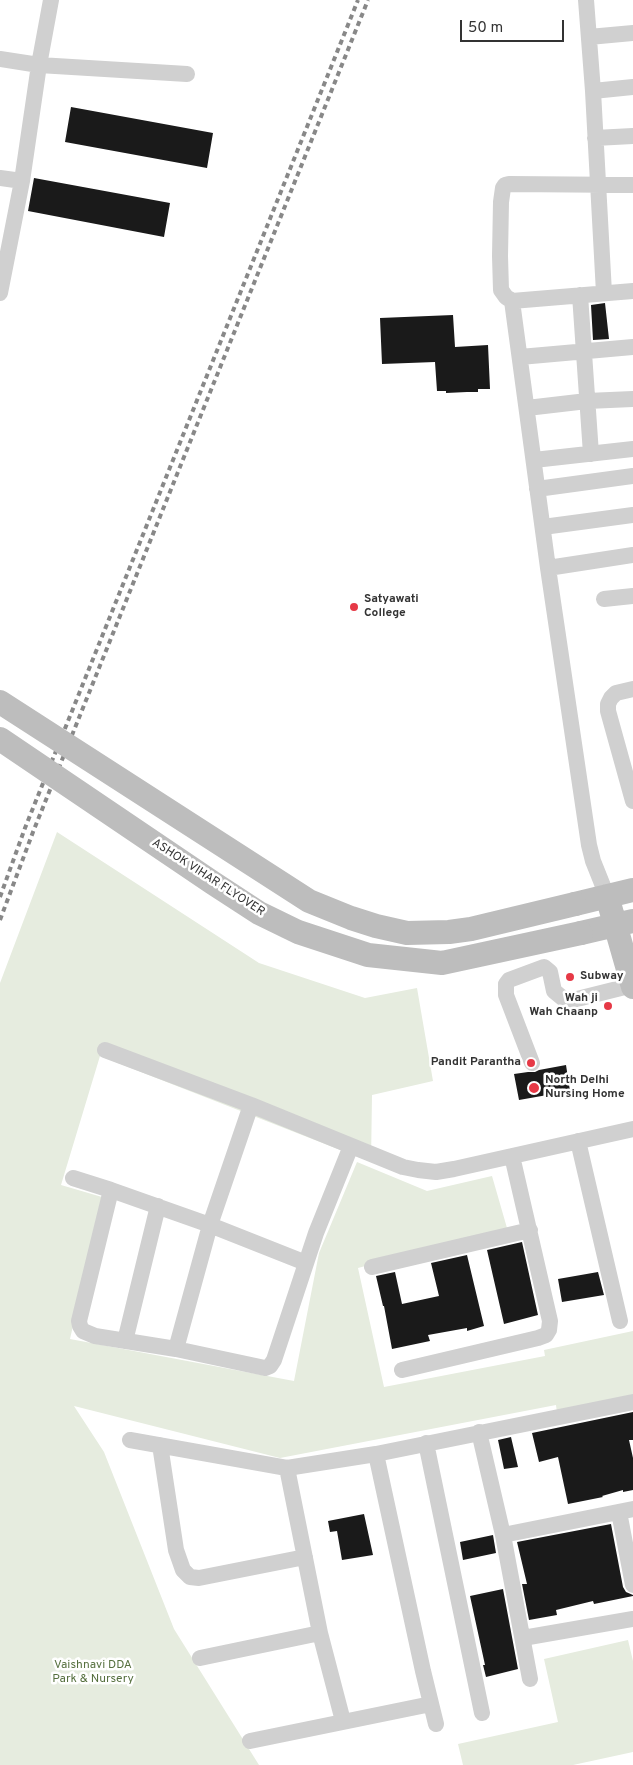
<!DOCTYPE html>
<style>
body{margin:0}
#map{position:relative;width:633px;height:1765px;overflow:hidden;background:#fff;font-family:Overpass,sans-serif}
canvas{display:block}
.scale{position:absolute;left:460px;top:20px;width:104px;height:22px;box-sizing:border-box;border:2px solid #333;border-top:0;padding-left:6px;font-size:15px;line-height:18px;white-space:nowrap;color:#333;-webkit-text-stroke:4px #fff;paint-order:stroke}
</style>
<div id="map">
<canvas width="633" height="1765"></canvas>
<div class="scale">50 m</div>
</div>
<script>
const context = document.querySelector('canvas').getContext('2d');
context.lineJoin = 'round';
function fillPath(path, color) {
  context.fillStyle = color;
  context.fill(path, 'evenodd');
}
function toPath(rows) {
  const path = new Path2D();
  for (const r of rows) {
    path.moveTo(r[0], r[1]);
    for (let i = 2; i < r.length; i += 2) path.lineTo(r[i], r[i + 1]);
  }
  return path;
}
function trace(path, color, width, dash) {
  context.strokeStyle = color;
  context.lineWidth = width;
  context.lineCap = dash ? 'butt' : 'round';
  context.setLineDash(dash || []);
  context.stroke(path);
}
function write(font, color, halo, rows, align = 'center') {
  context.font = font + ' Overpass,sans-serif';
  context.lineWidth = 5;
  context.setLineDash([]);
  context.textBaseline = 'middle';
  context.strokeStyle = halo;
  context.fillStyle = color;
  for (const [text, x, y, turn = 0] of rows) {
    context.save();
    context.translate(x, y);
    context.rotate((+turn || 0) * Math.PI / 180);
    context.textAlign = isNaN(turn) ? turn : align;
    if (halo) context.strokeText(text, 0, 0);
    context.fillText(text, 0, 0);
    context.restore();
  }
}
const green = toPath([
 [57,832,259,963,365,998,417,988,433,1081,372,1095,371,1162,100,1056,61,1185,102,1197,70,1339,294,1381,319,1253,357,1162,427,1191,492,1176,507,1228,358,1268,384,1387,545,1356,544,1350,633,1331,633,1396,557,1413,556,1405,280,1458,74,1406,104,1452,174,1629,259,1765,0,1765,0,983],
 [628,1640,633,1661,633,1752,573,1765,463,1765,458,1744,558,1722,544,1659]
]);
const building = toPath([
 [71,107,213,133,207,168,65,142],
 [34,178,170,203,164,237,28,211],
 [605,303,609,339,593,340,591,305],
 [453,315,455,347,488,345,490,389,478,389,478,392,467,392,446,393,446,391,437,391,435,362,382,364,380,318],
 [566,1065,570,1091,519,1100,514,1074,528,1072,535,1072,539,1070],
 [522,1242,538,1315,504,1324,487,1250],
 [467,1255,484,1326,467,1331,467,1328,428,1335,430,1341,392,1349,384,1306,383,1306,376,1276,395,1272,402,1304,439,1296,431,1263],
 [598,1272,604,1295,562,1302,558,1279],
 [633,1412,633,1440,629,1440,633,1458,633,1490,623,1492,623,1490,602,1496,603,1497,568,1504,558,1457,539,1462,532,1433],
 [511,1437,518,1467,504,1469,498,1440],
 [364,1514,373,1555,342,1560,337,1531,330,1532,328,1521],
 [611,1524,623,1587,626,1592,633,1595,633,1596,594,1604,593,1601,556,1610,557,1615,529,1620,522,1584,527,1584,517,1542],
 [493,1535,496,1553,463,1560,460,1542],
 [503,1589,518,1669,486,1677,483,1665,485,1665,470,1596]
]);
const street = toPath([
 [586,0,593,91,604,293],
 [589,37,633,33],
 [0,59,39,65,187,74],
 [593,91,633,87],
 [595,138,633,136],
 [0,178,22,181],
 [633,185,509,184,505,185,503,188,501,202,500,256,501,290,506,297,512,301,633,291],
 [0,293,22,181,39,65,51,0],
 [580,295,591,454],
 [512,301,548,568,589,845,593,861,607,896],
 [520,357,633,347],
 [527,408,587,401,633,399],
 [534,460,633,449],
 [537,489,633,476],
 [543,527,633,515],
 [548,568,633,555],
 [604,599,633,596],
 [633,689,616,693,611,698,608,704,608,711,633,801],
 [105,1050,251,1105,403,1167,418,1170,436,1172,454,1169,633,1129],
 [532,1063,506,995,506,984,509,980,544,967,550,972,554,991,565,1000,573,1000,633,985],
 [578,1141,620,1321],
 [73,1178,111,1190,210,1225,306,1263],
 [111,1190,79,1321,80,1326,83,1331,95,1336,176,1349,265,1368,270,1366,274,1360,316,1233,351,1146],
 [372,1267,530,1230],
 [125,1341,158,1206],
 [176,1349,210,1225,251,1105],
 [402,1370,538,1338,546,1335,549,1330,550,1321,512,1156],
 [479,1432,503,1535,530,1679],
 [130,1440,287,1468,376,1454,633,1402],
 [426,1443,482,1713],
 [160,1445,176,1550,183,1570,190,1577,199,1578,305,1557],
 [376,1454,423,1671,436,1724],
 [287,1468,320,1633,343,1721],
 [619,1512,633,1585],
 [503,1535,633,1509],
 [523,1638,633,1619],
 [200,1658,320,1633],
 [250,1741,431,1704]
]);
const secondary = toPath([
 [607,896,633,987],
 [575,904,633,890],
 [581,933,633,921]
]);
const rail = toPath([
 [0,897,25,828,358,0],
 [0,920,33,832,368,0]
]);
const secondaryBridge = toPath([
 [0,702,309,901,351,918,376,926,407,933,449,932,471,929,575,904],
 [0,739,213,883,259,913,298,932,368,955,442,963,581,933]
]);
const markers = [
 [354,607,5,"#e63946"],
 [570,977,5,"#e63946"],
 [608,1006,5,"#e63946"],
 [531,1063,5,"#e63946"],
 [534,1088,6,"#e63946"]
];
const poiNames = [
 ["Satyawati",364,600],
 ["College",364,614],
 ["Subway",580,977],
 ["Wah ji",598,999,"right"],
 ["Wah Chaanp",598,1013,"right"],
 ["Pandit Parantha",521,1063,"right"],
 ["North Delhi",545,1081],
 ["Nursing Home",545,1095]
];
const streetNames = [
 ["ASHOK VIHAR FLYOVER",208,878,33]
];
const parkNames = [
 ["Vaishnavi DDA",93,1666],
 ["Park & Nursery",93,1680]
];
fillPath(green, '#e6ecdf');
fillPath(building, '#1a1a1a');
trace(street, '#d0d0d0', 16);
trace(secondary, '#bdbdbd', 24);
trace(rail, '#888', 4, [5, 4]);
trace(secondaryBridge, '#bdbdbd', 24);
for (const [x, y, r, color] of markers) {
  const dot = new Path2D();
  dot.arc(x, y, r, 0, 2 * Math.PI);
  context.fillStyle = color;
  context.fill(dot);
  trace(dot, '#fff', 2);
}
write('bold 12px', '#333', '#fff', poiNames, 'left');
write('12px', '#333', '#fff', streetNames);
write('12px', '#56703f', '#fff', parkNames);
</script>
